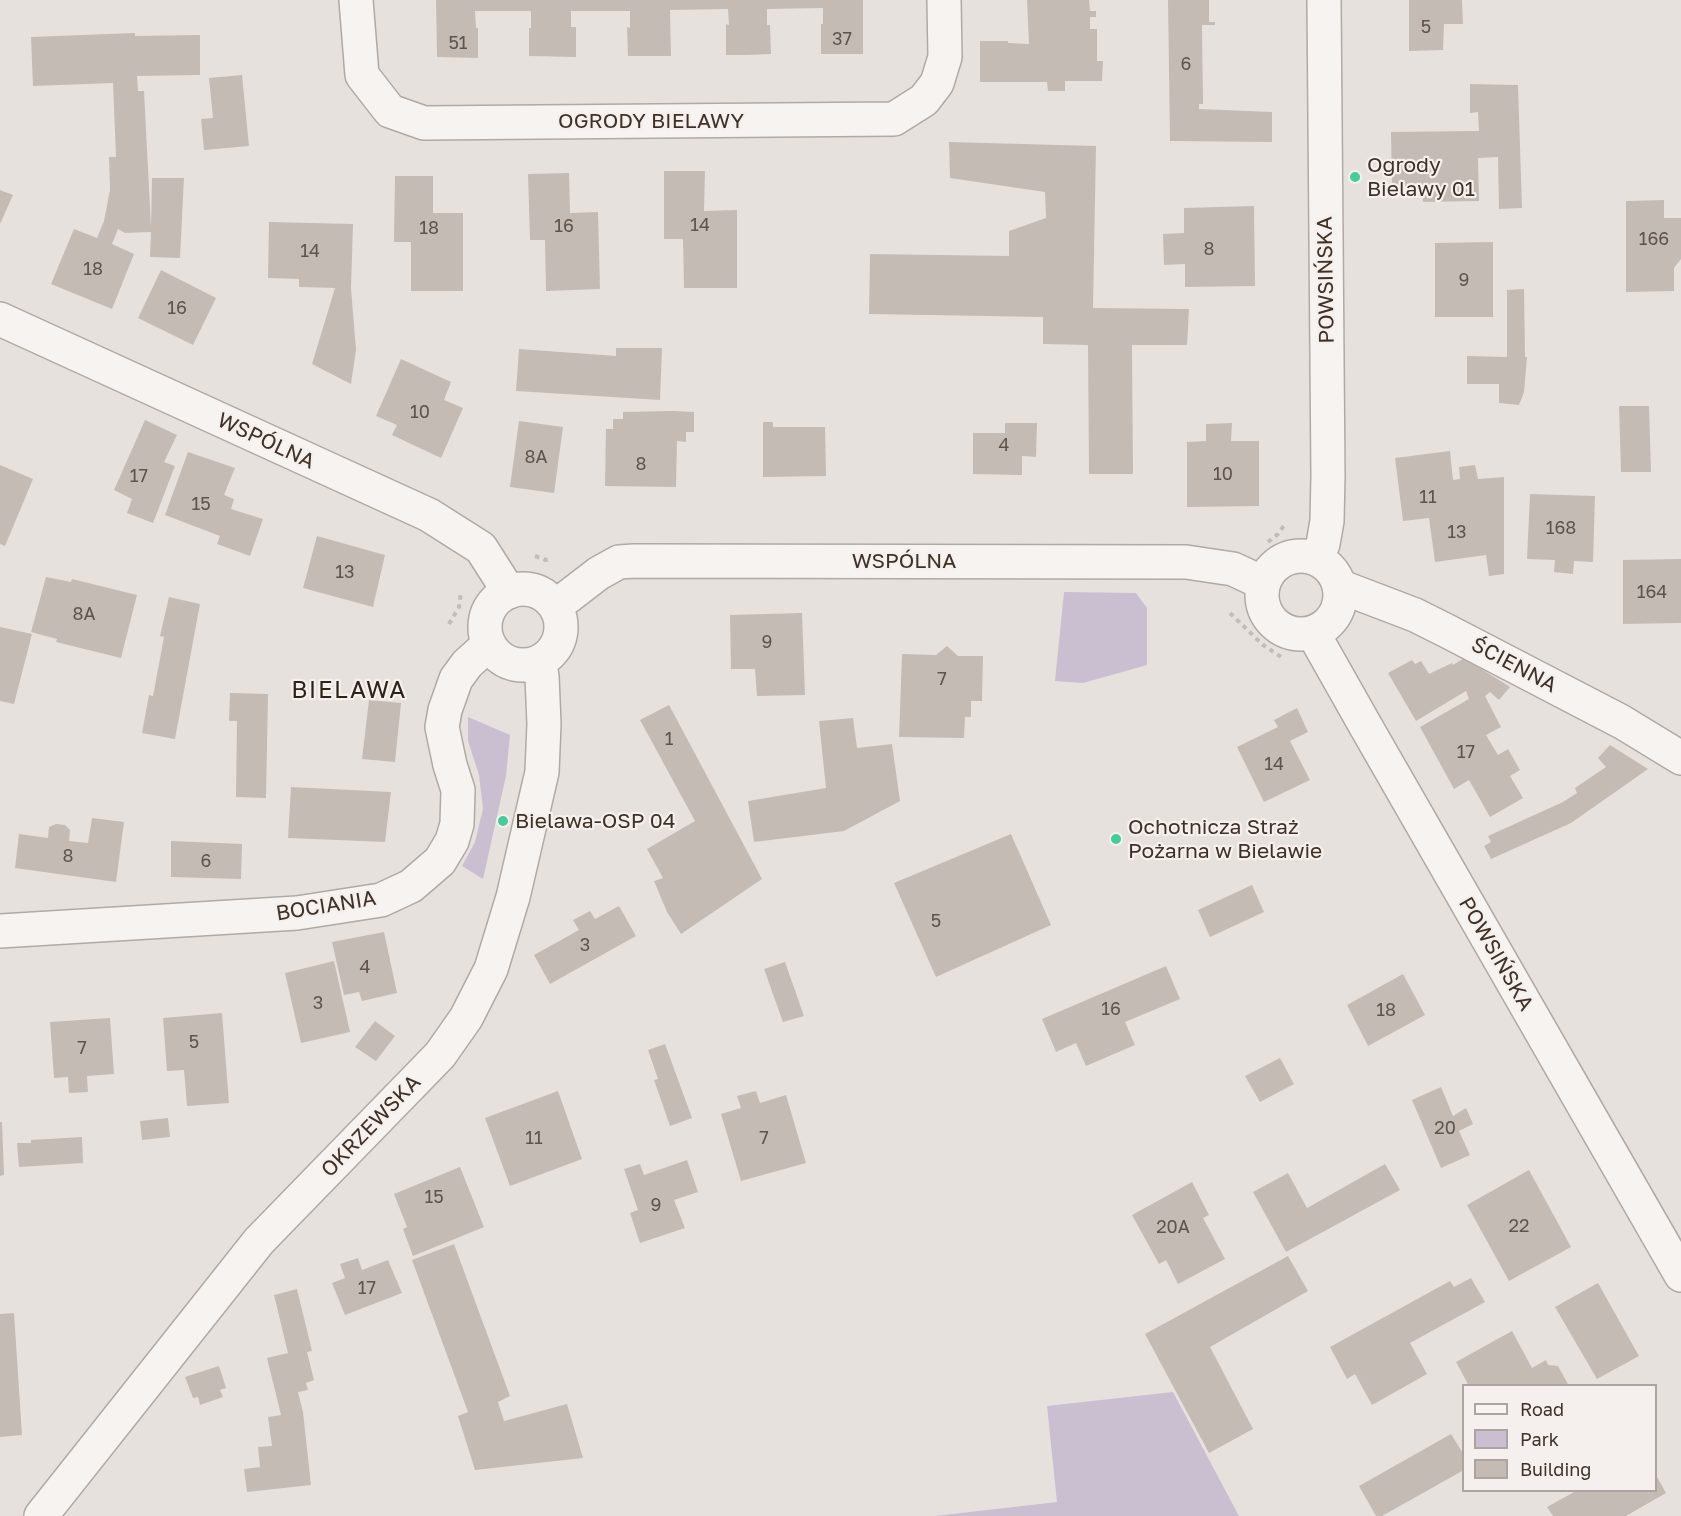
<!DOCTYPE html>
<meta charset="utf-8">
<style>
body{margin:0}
#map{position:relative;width:1681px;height:1516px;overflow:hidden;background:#e7e1de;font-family:"Golos Text",sans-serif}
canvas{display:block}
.legend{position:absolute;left:1462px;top:1384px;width:195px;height:108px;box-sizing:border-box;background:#f5f0ed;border:2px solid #aca49e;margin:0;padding:8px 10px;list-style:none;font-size:18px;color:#3e3127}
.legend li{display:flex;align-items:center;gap:12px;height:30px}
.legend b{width:30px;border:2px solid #aca49e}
</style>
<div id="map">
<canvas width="1681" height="1516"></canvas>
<ul class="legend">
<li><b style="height:8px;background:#f6f3f0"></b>Road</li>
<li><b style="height:16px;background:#c9bfd1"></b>Park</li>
<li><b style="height:16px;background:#c4bbb5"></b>Building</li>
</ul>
</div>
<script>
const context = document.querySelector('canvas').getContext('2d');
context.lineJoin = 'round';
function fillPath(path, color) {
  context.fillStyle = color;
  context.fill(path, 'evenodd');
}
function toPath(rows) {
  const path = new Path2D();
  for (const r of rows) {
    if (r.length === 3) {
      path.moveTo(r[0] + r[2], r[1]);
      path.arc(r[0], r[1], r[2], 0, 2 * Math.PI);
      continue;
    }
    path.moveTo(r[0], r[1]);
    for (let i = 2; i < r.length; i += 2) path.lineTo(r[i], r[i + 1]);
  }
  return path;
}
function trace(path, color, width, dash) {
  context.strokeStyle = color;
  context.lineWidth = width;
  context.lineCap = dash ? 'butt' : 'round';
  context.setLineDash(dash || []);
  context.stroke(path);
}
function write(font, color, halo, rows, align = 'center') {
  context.font = font + ' "Golos Text",sans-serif';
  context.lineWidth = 4.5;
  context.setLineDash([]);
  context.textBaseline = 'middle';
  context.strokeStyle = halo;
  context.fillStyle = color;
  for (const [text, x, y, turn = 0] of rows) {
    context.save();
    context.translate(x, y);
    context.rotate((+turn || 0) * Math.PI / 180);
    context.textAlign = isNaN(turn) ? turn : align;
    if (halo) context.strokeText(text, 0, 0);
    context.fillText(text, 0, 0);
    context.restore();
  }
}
const green = toPath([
 [1064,592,1136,593,1147,608,1147,665,1083,683,1055,681],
 [468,717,510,735,506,776,483,879,462,866,475,842,483,809,479,775,468,741],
 [1173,1392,1239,1516,935,1516,1057,1502,1047,1406]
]);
const building = toPath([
 [436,0,863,0,863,54,821,54,821,24,823,24,823,8,767,9,767,25,770,25,771,54,748,55,726,55,726,24,729,25,728,9,670,10,671,56,628,56,627,27,630,28,630,11,571,11,571,27,576,27,576,57,529,56,529,28,531,28,531,11,475,11,476,28,478,28,478,58,437,57],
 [1027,0,1089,0,1090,11,1096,11,1096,17,1090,17,1090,29,1097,29,1097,61,1103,61,1102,81,1065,81,1065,91,1048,91,1047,82,980,82,980,41,1008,41,1008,43,1029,44],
 [1168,0,1209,0,1209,22,1215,22,1215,25,1202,25,1203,104,1199,104,1199,109,1272,112,1272,142,1170,141],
 [1409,0,1462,0,1463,24,1444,24,1443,50,1409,51],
 [135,33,135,36,200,35,200,75,137,76,138,91,144,91,151,227,152,178,184,178,180,258,150,257,151,232,125,233,118,229,112,244,134,254,112,309,51,284,74,229,97,238,104,221,110,190,109,157,116,157,113,83,33,86,31,37],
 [242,75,249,146,204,150,201,119,213,118,209,78],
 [1470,84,1518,85,1522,208,1499,209,1498,157,1478,158,1479,201,1423,202,1422,188,1392,189,1391,132,1479,131,1478,112,1470,113],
 [949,142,1096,146,1093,308,1189,309,1187,345,1132,345,1133,474,1089,474,1088,345,1043,344,1043,317,869,314,870,254,1009,256,1009,231,1046,218,1045,192,950,178],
 [664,171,705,171,704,211,737,210,737,288,684,288,683,239,664,239],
 [569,173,570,213,598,212,600,289,546,291,545,240,530,240,528,174],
 [395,176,433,176,433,213,463,213,463,291,411,291,411,242,394,242],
 [0,190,13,195,0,224],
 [1664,200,1664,218,1681,218,1681,259,1674,268,1674,291,1626,292,1626,201],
 [1254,206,1255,286,1185,287,1185,264,1164,265,1163,234,1184,233,1184,208],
 [269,222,353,224,351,288,356,350,351,384,312,364,335,288,299,287,299,279,268,278],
 [1493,242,1493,317,1435,317,1435,243],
 [161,270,216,298,193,345,138,318],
 [1524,289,1525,357,1527,357,1524,392,1519,405,1499,403,1499,384,1467,384,1467,356,1507,357,1507,290],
 [616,348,662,348,660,400,516,391,519,349,616,356],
 [401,359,451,382,444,400,463,408,441,458,392,435,397,425,376,416],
 [1619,406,1649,406,1651,472,1621,472],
 [673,411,694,412,694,432,686,432,686,442,677,441,676,487,605,486,606,429,613,429,613,419,623,419,623,412],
 [145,420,177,435,164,462,175,466,153,523,127,513,132,499,114,490],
 [519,421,563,427,554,493,510,487],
 [763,422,773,422,773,427,825,427,826,476,763,477],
 [1005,423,1037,423,1036,457,1022,456,1022,475,973,474,973,433,1005,433],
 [1232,423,1231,441,1259,441,1259,506,1187,507,1187,442,1206,441,1206,424],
 [1450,451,1453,480,1460,479,1459,467,1475,465,1478,479,1504,477,1504,574,1489,576,1486,555,1435,562,1429,518,1403,521,1395,458],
 [188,452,235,468,224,495,234,499,231,509,263,519,250,556,217,544,220,536,165,515],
 [0,465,33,479,5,546,0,544],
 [1530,494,1595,496,1593,562,1574,561,1573,574,1554,572,1555,560,1527,559],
 [317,536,385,555,373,607,303,588],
 [1681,559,1681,623,1623,624,1623,560],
 [46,577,71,582,72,579,137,595,121,658,56,642,57,639,31,632],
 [169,597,200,604,175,739,142,733,149,695,153,696,164,637,160,636],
 [802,613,805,695,757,696,755,669,731,669,730,615],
 [0,627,32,634,14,704,0,701],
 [947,646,958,656,983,656,982,701,971,701,971,717,965,717,964,738,899,737,902,654,936,655],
 [1464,658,1510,687,1499,700,1490,692,1485,696,1501,727,1486,735,1498,755,1508,749,1520,770,1510,776,1523,798,1490,817,1469,780,1454,789,1420,727,1469,699,1466,691,1416,721,1388,673,1412,660,1415,664,1421,661,1429,674,1452,663,1453,665],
 [230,693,268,694,266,798,236,797,237,721,229,721],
 [369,700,401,703,395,762,362,759],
 [669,705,762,879,681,934,667,912,654,881,663,878,647,849,695,821,640,720],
 [1297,708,1308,732,1290,741,1310,780,1264,802,1237,747,1278,727,1274,720],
 [853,718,857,748,892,744,900,801,844,831,754,842,748,801,826,788,819,721],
 [1610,745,1648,769,1571,823,1491,859,1484,846,1491,842,1488,836,1563,802,1577,793,1575,788,1606,767,1598,758],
 [291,787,391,792,385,842,288,838],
 [92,818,124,822,116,882,15,868,19,834,48,838,49,827,56,824,65,825,70,830,69,841,88,843],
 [1011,834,1051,925,936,977,894,883],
 [171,841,242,844,241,879,171,877],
 [1252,885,1264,912,1210,937,1198,910],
 [619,906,636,936,550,984,534,955,579,930,573,920,590,911,595,919],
 [384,932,397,993,362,1001,359,992,344,995,332,942],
 [334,961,350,1032,301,1043,285,973],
 [785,962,804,1016,783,1022,764,969],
 [1166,966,1180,999,1125,1022,1135,1045,1086,1066,1076,1043,1056,1052,1042,1019],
 [1403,974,1425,1015,1368,1046,1347,1005],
 [222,1013,229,1103,187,1106,184,1070,167,1071,163,1018],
 [110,1018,114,1074,87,1076,88,1092,69,1093,68,1077,54,1078,50,1022],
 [375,1021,395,1036,376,1061,355,1047],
 [665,1044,692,1118,670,1126,654,1080,658,1079,648,1050],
 [1280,1058,1294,1084,1260,1102,1245,1076],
 [1441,1087,1453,1116,1466,1108,1473,1124,1459,1131,1470,1155,1441,1168,1412,1100],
 [558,1091,582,1159,510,1186,485,1118],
 [756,1091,760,1103,786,1095,806,1163,741,1181,721,1114,741,1108,737,1096],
 [168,1118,170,1137,142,1140,140,1121],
 [0,1122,2,1122,4,1175,0,1176],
 [82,1137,83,1163,19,1167,17,1143,31,1143,31,1140],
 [687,1160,698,1192,674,1200,685,1228,640,1243,630,1213,638,1210,624,1169,640,1164,644,1175],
 [1385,1164,1400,1190,1286,1252,1253,1192,1288,1173,1307,1208],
 [460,1167,484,1227,413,1256,403,1229,407,1227,394,1194],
 [1529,1170,1571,1247,1509,1281,1467,1205],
 [1192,1182,1209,1215,1203,1218,1225,1259,1178,1284,1166,1260,1159,1264,1132,1215],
 [454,1244,510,1396,498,1402,504,1421,567,1404,583,1458,475,1470,458,1416,468,1412,412,1260],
 [1288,1256,1308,1291,1210,1347,1253,1429,1209,1453,1145,1334],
 [358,1258,362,1270,388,1260,402,1293,345,1315,332,1283,345,1278,340,1264],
 [1471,1278,1485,1302,1410,1343,1427,1374,1372,1405,1355,1374,1347,1379,1330,1347,1450,1281,1454,1287],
 [1598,1283,1639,1356,1597,1379,1555,1307],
 [297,1289,312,1351,307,1352,314,1380,306,1383,308,1390,298,1392,303,1412,311,1485,247,1492,244,1469,260,1467,258,1447,272,1446,268,1417,281,1415,267,1358,288,1353,274,1295],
 [14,1313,22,1435,0,1437,0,1314],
 [1512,1331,1532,1368,1546,1360,1548,1365,1558,1366,1569,1386,1469,1386,1456,1362],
 [219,1366,226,1388,220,1390,223,1397,200,1405,198,1397,193,1398,185,1377],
 [1451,1434,1464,1455,1464,1470,1382,1516,1376,1516,1359,1486],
 [1656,1475,1666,1493,1626,1516,1553,1516,1547,1507,1576,1491,1656,1491]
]);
const path = toPath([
 [1268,542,1278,534,1285,524],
 [535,556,546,560,550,559],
 [1230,613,1263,645,1281,657],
 [449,624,459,607,461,592]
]);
const minor = toPath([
 [356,0,362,75,390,111,424,123,894,119,924,100,937,83,945,57,944,0],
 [0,319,429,515,481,548,509,592],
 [1339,586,1415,615,1449,632,1622,722,1681,758],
 [1313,633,1365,725,1681,1275],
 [0,931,297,913,381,900,411,886,440,861,452,841,457,824,458,790,450,765,442,727,445,710,456,679,467,664,488,645]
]);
const tertiary = toPath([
 [1301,595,39],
 [1317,558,1323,544,1327,521,1328,476,1324,0],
 [523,627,38],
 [556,606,599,573,619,562,634,561,1186,562,1233,569,1263,583],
 [41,1516,259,1241,440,1055,466,1018,491,969,513,897,542,772,544,724,542,676,539,663]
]);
const markers = [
 [1355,177,6,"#42cd9a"],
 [503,821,6,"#42cd9a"],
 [1116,839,6,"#42cd9a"]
];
const numberNames = [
 ["5",1426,27],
 ["37",842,39],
 ["51",458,43],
 ["6",1186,64],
 ["14",700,225],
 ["16",564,226],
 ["18",429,228],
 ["166",1654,239],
 ["8",1209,249],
 ["14",310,251],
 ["18",93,269],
 ["9",1464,280],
 ["16",177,308],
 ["10",420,412],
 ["4",1004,445],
 ["8A",536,457],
 ["8",641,464],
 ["10",1223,474],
 ["17",139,476],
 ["11",1428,497],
 ["15",201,504],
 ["168",1561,528],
 ["13",1457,532],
 ["13",345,572],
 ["164",1652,592],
 ["8A",84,614],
 ["9",767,642],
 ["7",942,679],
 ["1",669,739],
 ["17",1466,752],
 ["14",1274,764],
 ["8",68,856],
 ["6",206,861],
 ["5",936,921],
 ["3",585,945],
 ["4",365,967],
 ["3",318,1003],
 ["16",1111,1009],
 ["18",1386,1010],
 ["5",194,1042],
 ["7",82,1048],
 ["20",1445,1128],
 ["11",534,1138],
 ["7",764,1138],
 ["15",434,1197],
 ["9",656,1205],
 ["22",1519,1226],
 ["20A",1173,1227],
 ["17",367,1288]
];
const streetNames = [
 ["OGRODY BIELAWY",651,121],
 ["POWSIŃSKA",1326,280,-91],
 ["WSPÓLNA",266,441,25],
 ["WSPÓLNA",904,561],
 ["ŚCIENNA",1514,665,28],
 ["BOCIANIA",326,906,-9],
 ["POWSIŃSKA",1496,954,60],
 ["OKRZEWSKA",371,1126,-46]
];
const poiNames = [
 ["Ogrody",1367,165],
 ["Bielawy 01",1367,189],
 ["Bielawa-OSP 04",515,821],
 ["Ochotnicza Straż",1128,827],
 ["Pożarna w Bielawie",1128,851]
];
const quarterNames = [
 ["BIELAWA",349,690]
];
fillPath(green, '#c9bfd1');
fillPath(building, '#c4bbb5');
trace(minor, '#b1a9a3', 36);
trace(tertiary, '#b1a9a3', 36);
trace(path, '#c2bdb8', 4, [4.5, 4.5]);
trace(minor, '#f6f3f0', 33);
trace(tertiary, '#f6f3f0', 33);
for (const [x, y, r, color] of markers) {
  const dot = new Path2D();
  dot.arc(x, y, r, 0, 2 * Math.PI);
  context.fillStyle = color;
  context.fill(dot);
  trace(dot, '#f5f0ed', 2);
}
write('18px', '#60544a', null, numberNames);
write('21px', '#3e3127', '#f5f0ed', streetNames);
write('21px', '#3e3127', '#f5f0ed', poiNames, 'left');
context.letterSpacing = '1.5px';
write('24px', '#2e2319', '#f5f0ed', quarterNames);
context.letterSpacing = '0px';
</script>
